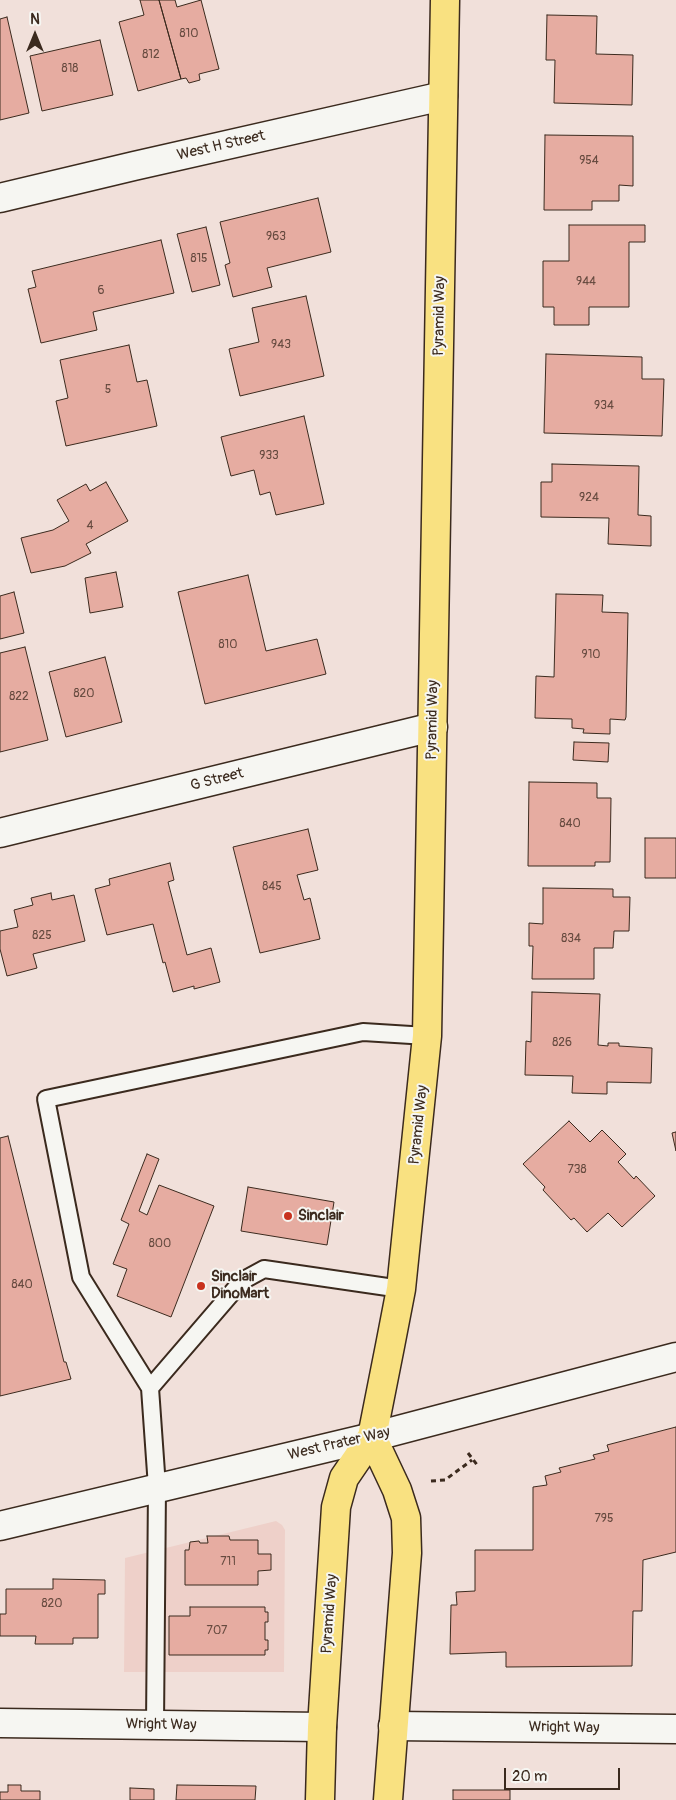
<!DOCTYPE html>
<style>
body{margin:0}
#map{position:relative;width:676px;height:1800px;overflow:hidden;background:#f1e0da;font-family:Pangolin,sans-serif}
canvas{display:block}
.north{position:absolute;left:10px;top:10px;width:50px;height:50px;-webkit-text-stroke:4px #f6f6f2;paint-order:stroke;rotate:0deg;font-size:14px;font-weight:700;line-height:20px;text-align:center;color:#3b2a1e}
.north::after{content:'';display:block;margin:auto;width:18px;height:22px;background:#3b2a1e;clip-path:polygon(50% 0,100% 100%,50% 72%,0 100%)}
.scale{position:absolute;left:504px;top:1768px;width:116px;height:22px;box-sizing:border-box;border:2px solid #3b2a1e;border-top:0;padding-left:6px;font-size:15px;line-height:18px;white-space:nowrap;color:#3b2a1e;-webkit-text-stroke:4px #f6f6f2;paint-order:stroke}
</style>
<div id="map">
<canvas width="676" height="1800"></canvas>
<div class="north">N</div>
<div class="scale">20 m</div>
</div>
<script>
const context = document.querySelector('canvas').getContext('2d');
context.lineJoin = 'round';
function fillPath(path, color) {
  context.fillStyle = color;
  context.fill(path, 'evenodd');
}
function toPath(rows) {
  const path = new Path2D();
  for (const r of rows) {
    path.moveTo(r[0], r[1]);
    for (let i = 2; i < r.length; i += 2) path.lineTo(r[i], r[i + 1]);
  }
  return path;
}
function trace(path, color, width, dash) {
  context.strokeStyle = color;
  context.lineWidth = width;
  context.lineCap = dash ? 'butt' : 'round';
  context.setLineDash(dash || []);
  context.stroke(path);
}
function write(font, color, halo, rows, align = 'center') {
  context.font = font + ' Pangolin,sans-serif';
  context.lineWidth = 4;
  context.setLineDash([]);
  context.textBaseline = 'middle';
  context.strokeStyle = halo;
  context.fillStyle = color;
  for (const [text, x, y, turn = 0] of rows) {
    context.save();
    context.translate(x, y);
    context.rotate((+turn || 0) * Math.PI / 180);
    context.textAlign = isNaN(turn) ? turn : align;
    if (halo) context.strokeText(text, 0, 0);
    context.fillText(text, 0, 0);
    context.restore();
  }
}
const built = toPath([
 [276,1521,282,1525,285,1530,284,1672,124,1672,125,1558]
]);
const building = toPath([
 [140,0,159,0,181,79,138,91,119,22,144,15,140,0],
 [159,0,175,0,177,7,201,0,219,69,199,74,200,80,189,83,186,78,181,79,159,0],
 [547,15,597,16,596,54,633,55,632,105,554,103,555,60,546,60,547,15],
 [7,17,29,113,0,120,0,19,7,17],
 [100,40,113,95,42,111,30,56,100,40],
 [545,135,633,136,633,186,619,185,619,201,592,201,592,210,544,210,545,135],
 [318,198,331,252,267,268,272,287,233,297,225,265,230,263,220,222,318,198],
 [569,225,645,225,645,242,629,242,629,307,589,307,589,325,554,325,554,307,543,307,543,261,569,261,569,225],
 [206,227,220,285,192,292,177,234,206,227],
 [161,240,174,293,93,312,97,330,41,343,28,289,36,287,32,271,161,240],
 [306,296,324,376,240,396,229,349,259,342,252,308,306,296],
 [129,345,137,382,147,380,157,426,66,446,56,401,68,398,60,360,129,345],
 [546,354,642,357,642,379,664,379,662,436,544,433,546,354],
 [304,416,324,504,276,515,270,492,260,495,254,470,231,476,221,437,304,416],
 [552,464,639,466,638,515,651,516,651,546,608,544,609,518,541,517,541,482,552,482,552,464],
 [106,482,128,521,86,544,91,553,65,566,31,573,21,538,53,530,69,521,57,500,86,484,90,491,106,482],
 [116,572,123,607,90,613,85,578,116,572],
 [248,575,266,651,317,639,326,674,205,704,178,592,248,575],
 [14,592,24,633,0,639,0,596,14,592],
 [556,594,603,595,602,612,628,613,626,717,625,720,610,719,610,734,583,733,584,729,572,728,572,719,535,718,536,676,554,677,556,594],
 [25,647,48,740,0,752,0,653,25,647],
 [105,657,122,722,66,737,49,672,105,657],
 [574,742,609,743,608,762,573,760,574,742],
 [529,782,597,783,597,798,611,798,610,862,595,862,595,866,528,866,529,782],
 [308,829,318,870,297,875,304,900,310,898,320,939,260,953,233,847,308,829],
 [645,838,676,838,676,878,645,878,645,838],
 [170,863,174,880,168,882,187,955,211,948,220,982,194,989,194,986,173,992,165,962,163,963,153,924,107,935,95,889,110,885,109,879,170,863],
 [543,888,613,889,613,897,630,897,629,931,614,931,613,948,594,948,594,979,532,979,533,946,529,946,529,923,543,924,543,888],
 [51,893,52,900,74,895,85,941,33,954,37,968,7,976,0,949,0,931,18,927,14,910,33,905,31,898,51,893],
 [532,992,600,994,598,1045,608,1046,608,1043,619,1043,619,1046,652,1048,651,1083,607,1082,607,1094,572,1093,573,1076,525,1075,526,1041,531,1042,531,1039,532,992],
 [569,1121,590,1142,602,1130,626,1154,618,1162,634,1179,636,1176,655,1196,622,1227,608,1213,587,1232,574,1218,571,1220,543,1190,545,1187,523,1164,569,1121],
 [676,1132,676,1151,672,1133,676,1132],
 [8,1136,64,1362,66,1362,71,1379,0,1396,0,1138,8,1136],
 [147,1154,159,1159,139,1211,147,1215,159,1185,214,1206,171,1317,117,1296,127,1269,113,1264,129,1224,121,1220,147,1154],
 [248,1187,334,1202,327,1245,241,1231,248,1187],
 [676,1427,676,1552,643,1560,642,1611,633,1611,632,1666,506,1667,506,1652,450,1654,451,1605,457,1605,456,1592,475,1591,475,1550,533,1550,533,1487,547,1485,545,1476,561,1472,559,1468,595,1459,593,1455,609,1451,607,1445,676,1427],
 [207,1536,229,1536,230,1540,258,1540,258,1554,271,1554,271,1570,258,1571,258,1585,185,1585,185,1550,189,1550,190,1542,199,1541,200,1543,208,1543,207,1536],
 [53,1579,105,1580,105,1594,98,1594,98,1638,73,1638,73,1644,35,1644,36,1636,0,1636,0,1614,6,1614,6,1589,53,1589,53,1579],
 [190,1607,265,1607,265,1612,268,1612,268,1622,265,1622,265,1640,268,1640,268,1650,265,1650,265,1655,169,1655,169,1616,190,1616,190,1607],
 [8,1785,21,1785,21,1791,40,1791,40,1800,0,1800,0,1792,8,1792,8,1785],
 [177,1785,256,1786,255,1800,176,1800,177,1785],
 [130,1788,154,1789,154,1800,130,1800,130,1788],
 [453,1790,510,1790,510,1800,453,1800,453,1790]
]);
const path = toPath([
 [468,1453,478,1466],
 [431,1481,445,1480,472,1460]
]);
const lane = toPath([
 [150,1388,242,1281,264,1269,401,1289],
 [155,1725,157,1487,150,1388,81,1277,46,1099,363,1032,427,1036]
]);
const street = toPath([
 [0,198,134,166,443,96],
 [0,833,433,727],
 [0,1723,322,1727],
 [393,1726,676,1729]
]);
const secondary = toPath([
 [0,1526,372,1437,676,1357]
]);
const primary = toPath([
 [372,1437,397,1490,406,1518,407,1553,388,1800],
 [320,1800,322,1727,336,1507,344,1478,372,1437,390,1346,401,1289,427,1036,445,0]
]);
const markers = [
 [288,1216,5,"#c8321e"],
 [201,1286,5,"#c8321e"]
];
const numberNames = [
 ["810",189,34],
 ["812",151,55],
 ["818",70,69],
 ["954",589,161],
 ["963",276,237],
 ["815",199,259],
 ["944",586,282],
 ["6",101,291],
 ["943",281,345],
 ["5",108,390],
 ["934",604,406],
 ["933",269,456],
 ["924",589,498],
 ["4",90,526],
 ["810",228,645],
 ["910",591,655],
 ["820",84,694],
 ["822",19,697],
 ["840",570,824],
 ["845",272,887],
 ["825",42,936],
 ["834",571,939],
 ["826",562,1043],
 ["738",577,1170],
 ["800",160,1244],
 ["840",22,1285],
 ["795",604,1519],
 ["711",228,1562],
 ["820",52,1604],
 ["707",217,1631]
];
const streetNames = [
 ["West H Street",221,146,-13],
 ["Pyramid Way",440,316,-89],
 ["Pyramid Way",433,720,-89],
 ["G Street",217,780,-14],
 ["Pyramid Way",419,1125,-84],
 ["West Prater Way",339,1444,-13],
 ["Pyramid Way",330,1614,-86],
 ["Wright Way",161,1725,1],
 ["Wright Way",564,1728,1]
];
const poiNames = [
 ["Sinclair",298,1216],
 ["Sinclair",211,1277],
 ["DinoMart",211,1294]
];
fillPath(built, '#eed0c9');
fillPath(building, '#e6aca1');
trace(building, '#3b2a1e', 1);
trace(lane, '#3b2a1e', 20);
trace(street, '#3b2a1e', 31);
trace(secondary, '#3b2a1e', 31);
trace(primary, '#3b2a1e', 31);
trace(path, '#3b2a1e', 3, [5, 4]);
trace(lane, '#f6f6f2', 16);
trace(street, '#f6f6f2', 28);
trace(secondary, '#f6f6f2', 28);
trace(primary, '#f9e181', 28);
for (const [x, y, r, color] of markers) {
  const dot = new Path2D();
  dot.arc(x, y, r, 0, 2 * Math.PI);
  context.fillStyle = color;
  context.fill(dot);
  trace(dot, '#f6f6f2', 2);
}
write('12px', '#664a3f', null, numberNames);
write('15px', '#3b2a1e', '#f6f6f2', streetNames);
write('bold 15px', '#3b2a1e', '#f6f6f2', poiNames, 'left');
</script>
